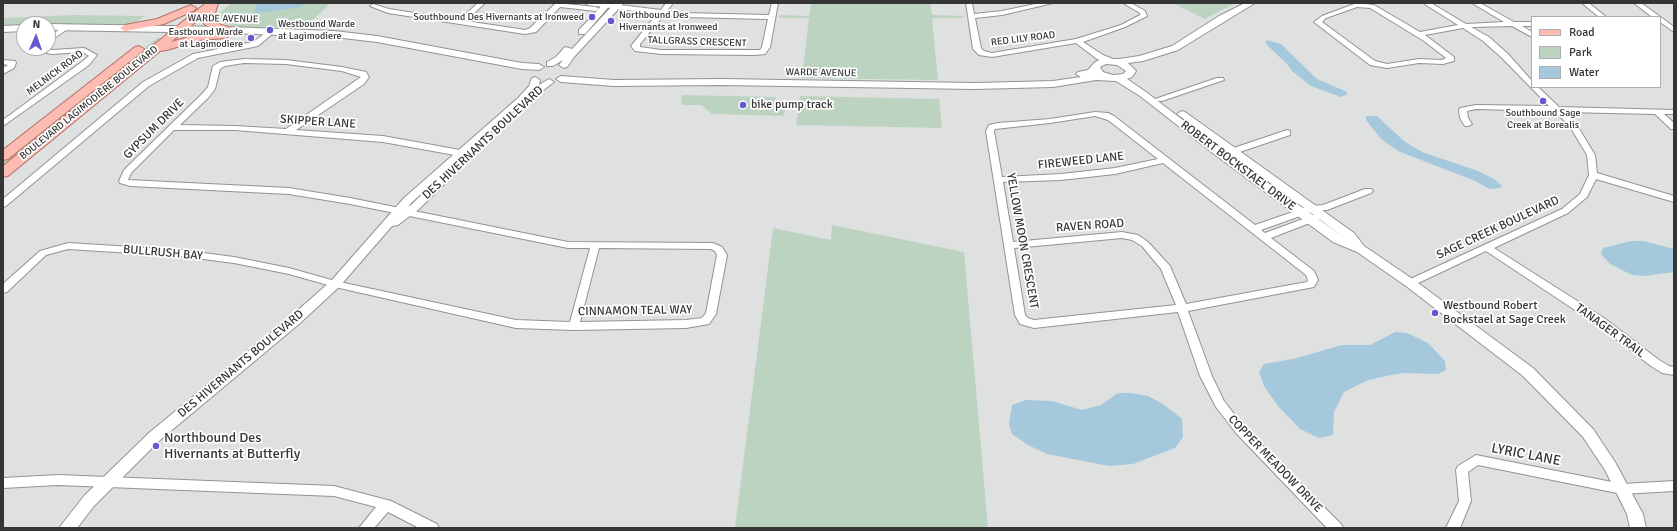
<!DOCTYPE html>
<meta charset="utf-8">
<style>
body{margin:0}
#map{position:relative;width:1677px;height:531px;overflow:hidden;background:#dfe0e0;font-family:Signika,sans-serif}
canvas{display:block}
.frame{position:absolute;inset:0;border:4px solid #353535;pointer-events:none}
.legend{position:absolute;left:1531px;top:16px;width:130px;height:72px;box-sizing:border-box;background:#fff;border:1px solid #aeaeae;margin:0;padding:5px 7px;list-style:none;font-size:12px;color:#353535}
.legend li{display:flex;align-items:center;gap:8px;height:20px}
.legend b{width:20px;border:1px solid #aeaeae}
.north{position:absolute;left:16px;top:16px;width:40px;height:40px;box-sizing:border-box;background:#fff;border:1px solid #aeaeae;border-radius:50%;rotate:2deg;font-size:11px;font-weight:700;line-height:16px;text-align:center;color:#353535}
.north::after{content:'';display:block;margin:auto;width:14px;height:18px;background:#6457d0;clip-path:polygon(50% 0,100% 100%,50% 72%,0 100%)}
</style>
<div id="map">
<canvas width="1677" height="531"></canvas>
<div class="frame"></div>
<ul class="legend">
<li><b style="height:5px;background:#fdbcb1"></b>Road</li>
<li><b style="height:11px;background:#bdd3c1"></b>Park</li>
<li><b style="height:11px;background:#a5c8dc"></b>Water</li>
</ul>
<div class="north">N</div>
</div>
<script>
const context = document.querySelector('canvas').getContext('2d');
context.lineJoin = 'round';
function fillPath(path, color) {
  context.fillStyle = color;
  context.fill(path, 'evenodd');
}
function toPath(rows) {
  const path = new Path2D();
  for (const r of rows) {
    path.moveTo(r[0], r[1]);
    for (let i = 2; i < r.length; i += 2) path.lineTo(r[i], r[i + 1]);
  }
  return path;
}
function trace(path, color, width, dash) {
  context.strokeStyle = color;
  context.lineWidth = width;
  context.lineCap = dash ? 'butt' : 'round';
  context.setLineDash(dash || []);
  context.stroke(path);
}
function write(font, color, halo, rows, align = 'center') {
  context.font = font + ' Signika,sans-serif';
  context.lineWidth = 3.5;
  context.setLineDash([]);
  context.textBaseline = 'middle';
  context.strokeStyle = halo;
  context.fillStyle = color;
  for (const [text, x, y, turn = 0] of rows) {
    context.save();
    context.translate(x, y);
    context.rotate((+turn || 0) * Math.PI / 180);
    context.textAlign = isNaN(turn) ? turn : align;
    if (halo) context.strokeText(text, 0, 0);
    context.fillText(text, 0, 0);
    context.restore();
  }
}
const green = toPath([
 [232,3,331,3,305,27,237,27,219,22,216,16],
 [811,3,930,3,932,15,963,16,963,18,932,18,938,80,802,78,809,18,779,18,780,15,809,16],
 [1173,3,1235,3,1205,19],
 [74,15,145,16,134,24,3,25,3,18],
 [157,38,161,38,71,110,3,168,3,161],
 [683,95,776,97,774,104,786,105,784,116,712,114,701,105,682,105,681,96],
 [800,96,939,99,942,128,796,125],
 [832,225,964,252,988,528,735,528,773,228,831,240]
]);
const water = toPath([
 [257,3,307,3,297,8,256,13,254,11],
 [1267,40,1281,44,1317,79,1345,91,1348,94,1341,97,1311,86,1292,71,1287,64,1267,45,1265,42],
 [1366,116,1377,116,1405,142,1422,152,1478,171,1494,179,1502,186,1500,188,1490,189,1475,181,1398,151,1381,139,1366,120],
 [1631,241,1643,241,1674,249,1674,272,1644,276,1632,275,1610,264,1601,254,1603,248],
 [1395,332,1407,333,1428,343,1445,361,1446,370,1438,374,1403,373,1386,376,1366,381,1344,392,1334,412,1333,435,1319,438,1300,429,1278,406,1264,386,1259,372,1264,364,1293,359,1342,345,1370,345],
 [1118,393,1131,393,1148,396,1163,404,1182,419,1183,437,1175,448,1133,464,1109,466,1047,454,1028,445,1012,434,1009,424,1012,405,1026,400,1052,401,1082,410,1101,405]
]);
const minor = toPath([
 [478,3,485,3,466,21,525,30,530,28,556,3,596,7,599,9,596,11,560,7,536,32,525,34,388,13,370,6,373,4,389,9,459,20,478,3],
 [585,3,604,3,661,10,666,3,673,3,667,11,683,13,769,15,772,3,778,3,770,47,765,54,755,55,661,54,635,51,631,46,657,14,588,5,585,3],
 [664,15,683,17,768,19,762,47,760,50,661,50,640,47,640,44,664,15],
 [966,3,972,3,974,14,1002,11,1040,3,1053,3,1002,15,975,18,981,48,984,51,992,53,1076,39,1121,25,1140,15,1140,13,1123,3,1131,3,1145,11,1147,16,1125,27,1083,42,1103,55,1113,59,1113,63,1107,63,1097,59,1076,43,992,57,979,55,973,49,966,3],
 [1357,3,1374,5,1420,32,1458,25,1423,3,1431,3,1466,24,1504,22,1472,3,1480,3,1514,22,1532,22,1532,26,1522,26,1532,32,1532,37,1512,26,1471,27,1489,37,1508,54,1532,81,1532,87,1538,87,1559,107,1674,110,1674,114,1664,114,1674,123,1674,129,1671,129,1655,114,1564,112,1575,122,1595,155,1597,173,1674,196,1674,202,1596,179,1587,197,1568,213,1494,248,1604,318,1659,360,1669,366,1674,367,1674,375,1662,373,1651,366,1596,324,1486,251,1414,285,1406,285,1405,283,1406,281,1562,209,1580,194,1589,175,1587,155,1569,125,1554,111,1476,109,1467,111,1468,118,1472,124,1468,126,1465,126,1460,118,1459,110,1460,108,1476,105,1549,106,1502,58,1483,41,1463,28,1425,35,1454,57,1454,61,1443,64,1419,63,1387,68,1370,65,1314,22,1322,16,1357,3],
 [1357,7,1370,8,1424,41,1446,58,1442,60,1419,59,1387,64,1375,61,1322,22,1326,18,1357,7],
 [1582,3,1589,3,1606,17,1599,17,1582,3],
 [1634,3,1641,3,1662,18,1674,27,1674,32,1660,22,1660,17,1652,17,1634,3],
 [65,26,71,27,48,42,48,37,65,26],
 [259,29,265,29,271,35,258,46,198,58,149,86,6,206,3,207,3,199,143,82,193,54,253,42,263,35,258,31,259,29],
 [38,48,52,50,84,48,97,55,89,65,3,126,3,120,83,61,89,56,83,52,52,54,41,52,38,48],
 [244,59,286,60,342,67,366,72,369,77,364,84,296,130,383,136,460,150,464,153,460,156,383,142,235,130,174,130,131,173,128,180,289,188,350,198,568,242,713,243,722,247,727,255,716,314,709,324,686,328,574,330,516,328,335,287,289,274,234,263,180,256,68,249,46,255,7,292,3,293,3,284,40,251,68,243,180,250,234,257,289,268,335,281,516,320,570,322,590,248,568,248,350,204,289,194,130,186,120,183,119,181,124,170,202,94,208,87,213,66,220,62,244,59],
 [244,63,286,64,342,71,361,77,286,129,235,126,180,125,208,98,215,89,220,69,225,66,244,63],
 [599,248,711,249,715,251,717,255,706,313,702,318,686,320,580,322,599,248],
 [3,60,15,61,16,63,14,68,3,74,3,68,8,65,3,64,3,60],
 [1217,78,1223,78,1224,80,1162,101,1156,101,1155,99,1217,78],
 [1095,112,1108,113,1114,116,1255,225,1310,206,1323,205,1365,189,1371,189,1373,191,1371,193,1327,210,1314,211,1261,230,1265,233,1314,215,1320,215,1322,217,1320,219,1271,238,1314,271,1318,280,1314,287,1188,311,1212,376,1224,401,1244,427,1341,524,1343,528,1327,528,1236,433,1216,407,1200,376,1178,312,1034,328,1020,324,1015,315,986,131,989,125,998,123,1050,119,1095,112],
 [1095,116,1108,120,1158,159,1115,168,1061,174,1002,177,994,131,995,129,1050,123,1095,116],
 [1163,163,1306,275,1308,280,1307,282,1186,304,1170,266,1148,242,1138,235,1122,232,1013,242,1003,182,1061,180,1115,174,1163,163],
 [1122,238,1132,240,1142,246,1161,269,1176,305,1034,320,1028,318,1025,315,1014,248,1122,238],
 [1287,130,1290,131,1290,135,1225,157,1222,158,1218,155,1219,153,1287,130],
 [1476,455,1622,484,1674,481,1674,491,1622,494,1478,465,1468,472,1471,501,1460,528,1446,528,1459,501,1456,470,1458,466,1476,455],
 [58,475,334,486,391,501,437,524,439,528,419,528,388,512,374,528,359,528,376,507,334,496,58,485,3,488,3,478,58,475]
]);
const tertiary = toPath([
 [604,3,612,3,585,34,579,34,579,30,604,3],
 [615,3,624,3,574,57,567,67,564,68,559,65,563,60,553,66,547,66,547,62,556,57,565,47,572,49,615,3],
 [1245,3,1255,3,1178,50,1143,61,1128,63,1136,71,1132,77,1127,79,1146,92,1226,153,1345,238,1177,114,1182,111,1185,112,1354,233,1364,246,1414,280,1533,368,1593,429,1615,462,1643,514,1646,528,1630,528,1627,514,1605,470,1583,437,1523,376,1406,286,1357,252,1333,242,1218,157,1140,96,1116,81,1096,80,1053,87,975,89,721,85,614,86,561,82,556,79,561,76,614,80,721,79,975,83,1053,81,1081,77,1076,74,1078,72,1088,70,1095,62,1102,59,1119,59,1139,56,1172,46,1219,16,1245,3],
 [1106,64,1117,65,1126,71,1123,74,1113,75,1103,72,1100,67,1106,64],
 [48,24,229,27,334,31,377,36,522,63,539,64,544,67,539,70,522,69,377,42,334,37,229,33,48,30,48,24],
 [24,25,24,31,3,32,3,26,24,25],
 [535,77,540,80,539,85,549,79,554,82,534,97,529,97,460,159,466,160,467,162,419,209,398,225,392,226,339,287,299,324,160,440,94,506,77,528,59,528,84,496,150,432,289,318,331,281,404,198,518,98,529,86,532,78,535,77],
 [437,180,411,205,408,207,412,202,437,180]
]);
const primary = toPath([
 [206,3,218,3,213,20,221,25,233,28,234,30,233,32,214,30,204,24,203,16,171,42,198,34,223,33,228,36,227,38,199,40,167,50,160,51,8,176,3,177,3,166,206,3],
 [191,5,196,8,195,10,164,24,125,31,120,28,125,25,157,19,191,5],
 [139,46,144,49,143,51,8,159,3,160,3,150,135,47,139,46]
]);
const markers = [
 [592,17,4,"#6457d0"],
 [611,21,4,"#6457d0"],
 [270,30,4,"#6457d0"],
 [251,38,4,"#6457d0"],
 [1543,101,4,"#6457d0"],
 [743,105,4,"#6457d0"],
 [1435,313,4,"#6457d0"],
 [156,446,4,"#6457d0"]
];
const farPoinames = [
 ["Northbound Des",619,15],
 ["Hivernants at Ironweed",619,27],
 ["Southbound Des Hivernants at Ironweed",584,17,"right"],
 ["Westbound Warde",278,24],
 ["at Lagimodiere",278,36],
 ["Eastbound Warde",243,32,"right"],
 ["at Lagimodiere",243,44,"right"],
 ["Southbound Sage",1543,113,"center"],
 ["Creek at Borealis",1543,125,"center"]
];
const farStreetnames = [
 ["WARDE AVENUE",223,19,1],
 ["RED LILY ROAD",1023,39,-7],
 ["TALLGRASS CRESCENT",697,42,2],
 ["MELNICK ROAD",55,73,-37],
 ["WARDE AVENUE",821,73,1],
 ["BOULEVARD LAGIMODIÈRE BOULEVARD",89,103,-39]
];
const poiNames = [
 ["bike pump track",751,105],
 ["Westbound Robert",1443,306],
 ["Bockstael at Sage Creek",1443,320]
];
const streetNames = [
 ["SKIPPER LANE",318,122,4],
 ["GYPSUM DRIVE",154,129,-45],
 ["DES HIVERNANTS BOULEVARD",483,143,-43],
 ["FIREWEED LANE",1081,161,-6],
 ["ROBERT BOCKSTAEL DRIVE",1238,166,37],
 ["RAVEN ROAD",1090,226,-4],
 ["SAGE CREEK BOULEVARD",1498,228,-25],
 ["YELLOW MOON CRESCENT",1022,241,80],
 ["BULLRUSH BAY",163,253,5],
 ["CINNAMON TEAL WAY",635,311,-1],
 ["TANAGER TRAIL",1610,331,36],
 ["DES HIVERNANTS BOULEVARD",241,364,-40],
 ["COPPER MEADOW DRIVE",1275,464,46]
];
const nearPoinames = [
 ["Northbound Des",164,438],
 ["Hivernants at Butterfly",164,454]
];
const nearStreetnames = [
 ["LYRIC LANE",1526,455,11]
];
fillPath(green, '#bdd3c1');
fillPath(water, '#a5c8dc');
trace(minor, '#929394', 2);
trace(tertiary, '#929394', 2);
trace(primary, '#b67064', 2);
fillPath(minor, '#fff');
fillPath(tertiary, '#fff');
fillPath(primary, '#fdbcb1');
for (const [x, y, r, color] of markers) {
  const dot = new Path2D();
  dot.arc(x, y, r, 0, 2 * Math.PI);
  context.fillStyle = color;
  context.fill(dot);
  trace(dot, '#fff', 1.5);
}
write('10px', '#353535', '#fff', farPoinames, 'left');
write('10px', '#353535', '#fff', farStreetnames);
write('12px', '#353535', '#fff', poiNames, 'left');
write('12px', '#353535', '#fff', streetNames);
write('14px', '#353535', '#fff', nearPoinames, 'left');
write('14px', '#353535', '#fff', nearStreetnames);
</script>
